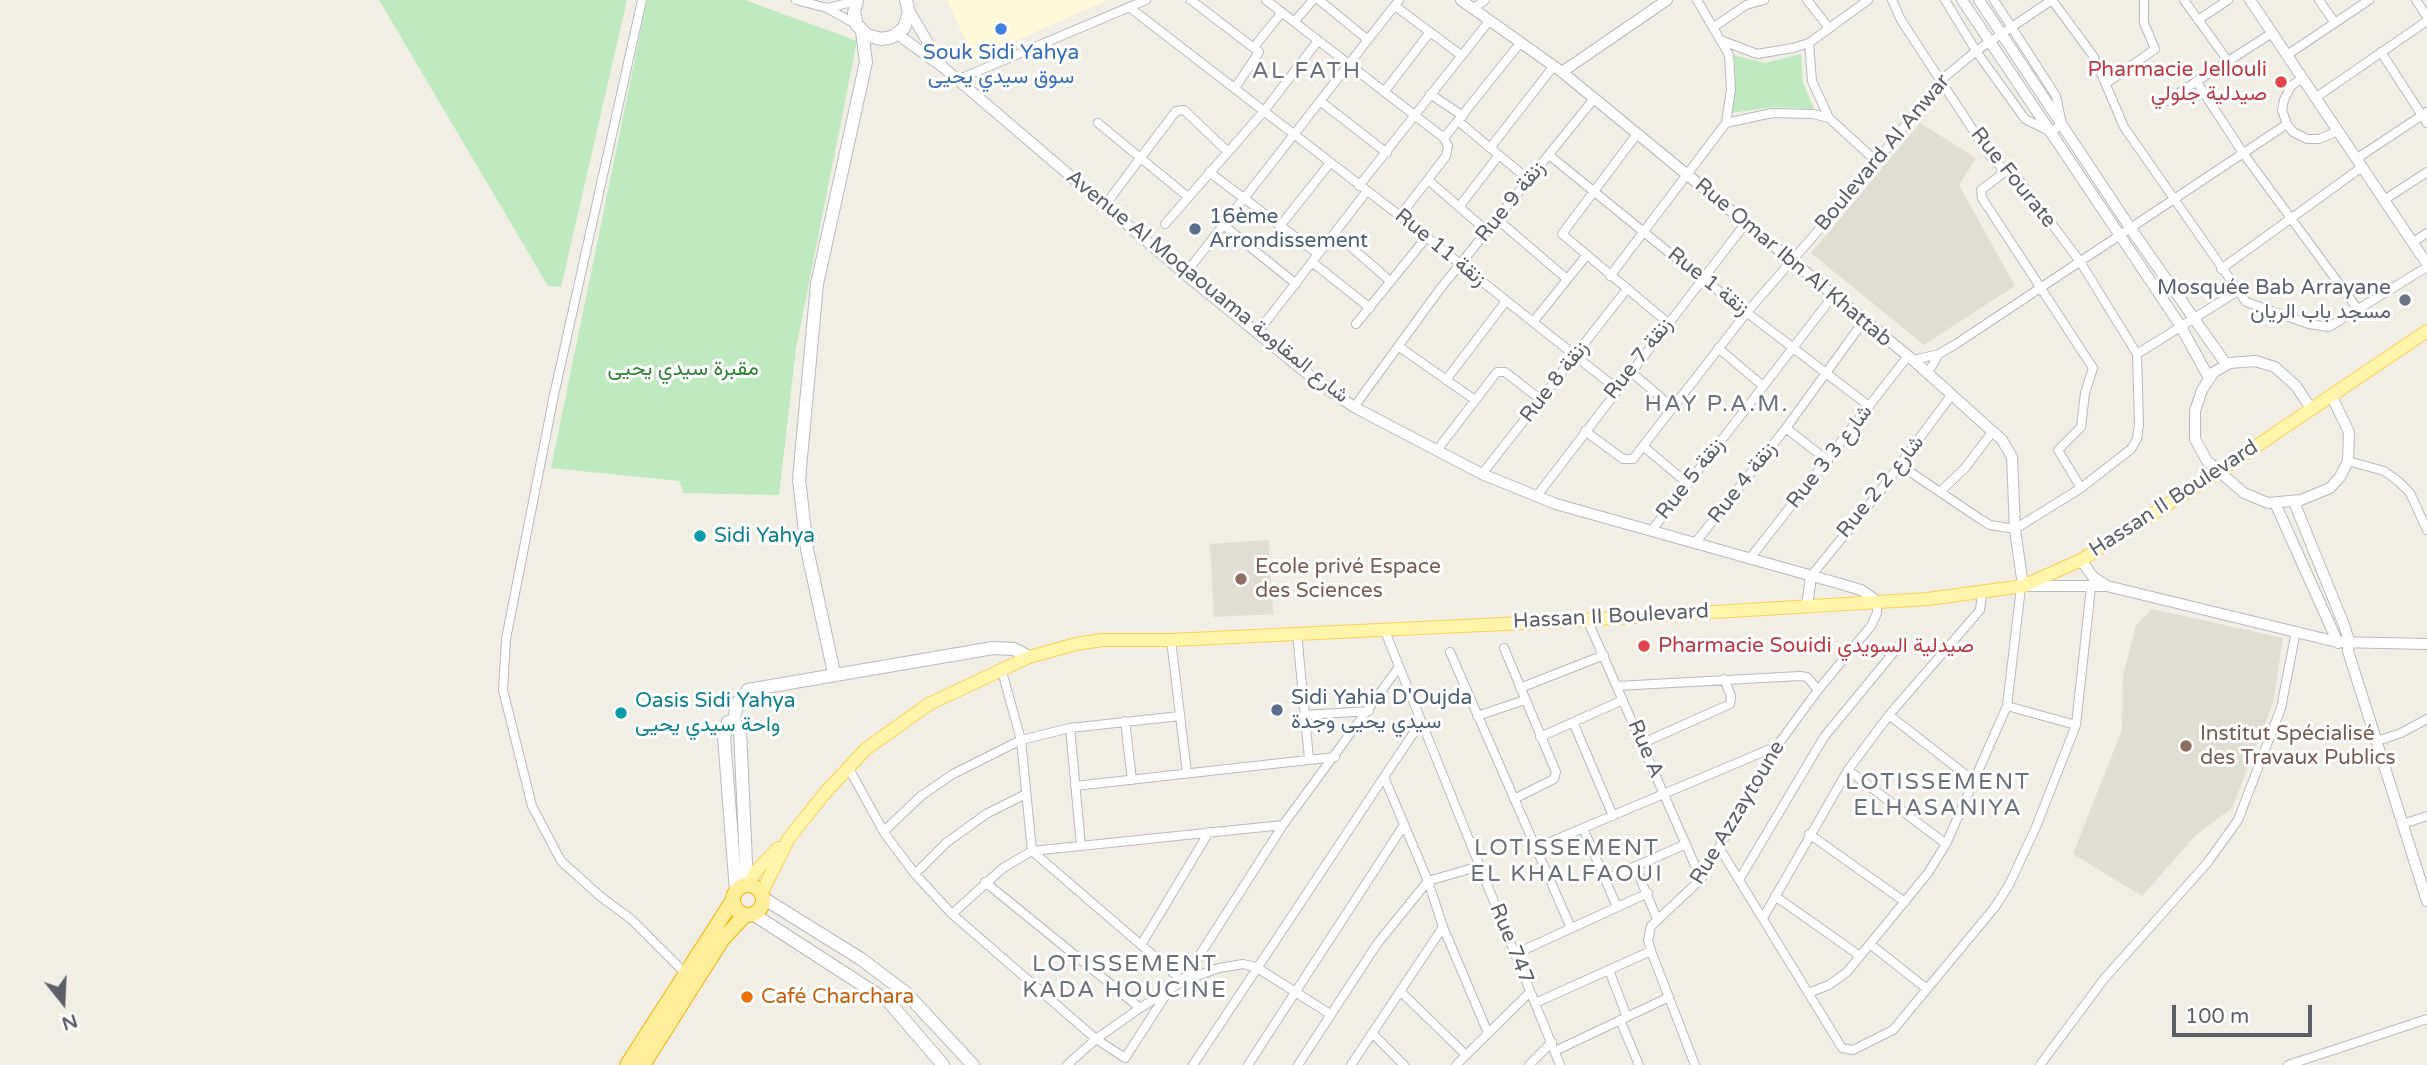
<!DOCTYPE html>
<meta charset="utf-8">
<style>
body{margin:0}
#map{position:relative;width:2427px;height:1065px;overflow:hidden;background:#f0eee5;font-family:"Varela Round",sans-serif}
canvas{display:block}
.north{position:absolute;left:28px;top:967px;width:70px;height:70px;-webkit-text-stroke:5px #fff;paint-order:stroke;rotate:162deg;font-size:19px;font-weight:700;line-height:28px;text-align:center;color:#5c6066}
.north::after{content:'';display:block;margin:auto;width:24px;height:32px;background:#5c6066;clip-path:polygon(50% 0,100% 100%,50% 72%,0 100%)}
.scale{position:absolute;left:2172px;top:1005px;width:140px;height:32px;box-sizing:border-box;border:4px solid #5c6066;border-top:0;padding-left:9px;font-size:21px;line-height:24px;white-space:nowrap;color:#5c6066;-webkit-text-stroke:5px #fff;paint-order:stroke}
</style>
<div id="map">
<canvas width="2427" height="1065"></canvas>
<div class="north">N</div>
<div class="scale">100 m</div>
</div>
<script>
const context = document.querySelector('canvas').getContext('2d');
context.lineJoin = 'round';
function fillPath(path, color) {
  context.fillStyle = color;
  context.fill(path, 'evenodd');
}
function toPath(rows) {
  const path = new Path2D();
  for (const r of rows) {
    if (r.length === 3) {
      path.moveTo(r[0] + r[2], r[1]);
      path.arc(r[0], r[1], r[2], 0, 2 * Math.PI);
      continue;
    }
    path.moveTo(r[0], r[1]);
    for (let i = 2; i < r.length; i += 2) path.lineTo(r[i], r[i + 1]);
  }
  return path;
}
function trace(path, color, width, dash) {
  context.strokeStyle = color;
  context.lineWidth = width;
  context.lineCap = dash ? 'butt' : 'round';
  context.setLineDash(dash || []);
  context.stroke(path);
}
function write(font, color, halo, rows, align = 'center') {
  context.font = font + ' "Varela Round",Vazirmatn,sans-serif';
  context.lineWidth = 6;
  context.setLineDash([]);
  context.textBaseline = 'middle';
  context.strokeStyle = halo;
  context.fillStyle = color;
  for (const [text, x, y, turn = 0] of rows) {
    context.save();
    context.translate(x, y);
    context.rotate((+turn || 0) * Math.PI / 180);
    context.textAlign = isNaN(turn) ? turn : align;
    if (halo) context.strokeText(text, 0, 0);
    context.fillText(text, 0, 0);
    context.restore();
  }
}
const commercial = toPath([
 [947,0,1108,0,974,59]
]);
const education = toPath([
 [1920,123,1976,158,1959,185,2015,286,1924,345,1811,253],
 [1269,540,1273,614,1214,617,1210,544],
 [2152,609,2283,638,2273,703,2232,808,2196,835,2142,896,2073,854,2122,730,2123,676,2136,625]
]);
const green = toPath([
 [379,0,627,0,561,287,548,286],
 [647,0,745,0,857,41,796,348,779,495,684,493,679,481,551,468],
 [1801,54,1803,83,1814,109,1773,107,1731,113,1733,55,1765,63]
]);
const minor = toPath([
 [642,0,554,395,506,639,503,690,532,806,561,861,601,897,631,919,686,974],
 [796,0,827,8,857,25],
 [1191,0,1259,52,1235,88],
 [1266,0,1444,138,1448,146,1446,156,1400,216],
 [1319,0,1368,40],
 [1697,0,1729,55,1731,89,1726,123],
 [1807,0,1829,28],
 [1892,0,1901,20,1990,156,2001,167,2010,168,2081,263,2137,354],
 [1945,0,1976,51,2025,119,2051,132,2062,124,2056,96,1994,0],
 [2052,0,2094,57,2124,127,2246,302,2309,324,2329,327,2427,267],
 [2184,0,2228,61],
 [2319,0,2335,23],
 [2416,0,2427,17],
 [1395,6,1461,55],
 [1129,7,1400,216,1617,389],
 [827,8,857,1],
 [1473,9,1485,0],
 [2198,20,2228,0],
 [1294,22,1313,0],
 [1714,27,1746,5,1764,0],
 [1723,41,1757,54,1793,48,1809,43,1868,0],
 [1809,43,1812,81,1829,118,1876,161],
 [1254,47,1282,12],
 [2381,52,2427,123],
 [2287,55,2369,0],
 [2301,79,2291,86,2284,100,2282,110,2287,124,2293,132,2307,139,2319,139,2336,132],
 [957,80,1146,0],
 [2196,81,2243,153,2359,311],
 [2107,83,2155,49,2144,23,2144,0],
 [1384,92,1430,32],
 [1430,94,1463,116],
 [2315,98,2427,21],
 [1320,101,1387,153],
 [2166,101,2272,33],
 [1458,121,1529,180],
 [1098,123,1188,197],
 [1637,134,1562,234,1667,322],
 [1444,138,1520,43],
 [1490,148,1553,67],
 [1549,155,1677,259,1869,406],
 [2356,159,2427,112],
 [2010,168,1981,190,1982,198,2093,368,2085,393,2081,427,2058,450,2081,488],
 [1209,172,1318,254],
 [1428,180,1487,231],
 [1359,186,1489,21],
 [2384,200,2427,172],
 [1105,205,1176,111,1184,110,1228,152],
 [1459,207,1499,155],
 [1498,220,1567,279],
 [1165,224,1264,111,1317,42],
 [1222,224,1296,284],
 [1280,226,1330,163],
 [1335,233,1390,281],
 [2413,242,2427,233],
 [1312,262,1370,308],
 [2221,269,2362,167],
 [1185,274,1399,0],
 [1610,276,1726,123,1772,113,1813,114,1829,118],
 [1533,322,1586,256],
 [1356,324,1425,239],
 [1257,333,1367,191],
 [1398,346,1475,400],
 [1718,348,1762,385],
 [2137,354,2236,292],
 [1913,360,1939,354,1956,344,2287,124],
 [1630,371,1672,407],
 [1927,374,1939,354],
 [1446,380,1506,301],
 [1354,407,1440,289,1593,100],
 [1786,428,1828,461],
 [1585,431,1623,459,1633,459,1747,312,1858,185,1940,81,1976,51,2052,0],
 [1643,446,1687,483],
 [1437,450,1497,372,1505,372,1541,400],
 [2348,461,2384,471,2398,481,2410,493,2427,530],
 [1900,465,1980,519,1990,525,2015,529,2081,488,2131,449,2137,439,2139,424,2137,354],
 [1482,474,1627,289],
 [1941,491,1965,468,1993,431],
 [1536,497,1745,224],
 [1652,530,1833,296],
 [1696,542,1786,428,1863,322],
 [1751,557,1908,356],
 [1811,576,1881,490,1950,397],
 [1587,619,1701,879],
 [1384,629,1560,1065],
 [1297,633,1309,759],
 [1171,640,1187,773],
 [1504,648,1556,772,1554,779,1514,799],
 [1450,652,1571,928],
 [1001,668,1021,740,1032,851,1183,981,1283,825,1399,667],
 [1617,686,1800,676,1807,677,1818,690],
 [1520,688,1604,655],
 [2007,706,2076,725],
 [1305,715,1369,711],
 [1889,715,1975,782],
 [1477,716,1525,700],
 [1125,721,1132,780],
 [1421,722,1384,777,1428,881,1480,866],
 [1573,722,1613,816],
 [1070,728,1081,846],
 [1540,737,1623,700],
 [2377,741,2401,733,2427,719],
 [1643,743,1730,704,1731,696,1724,679],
 [848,767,885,834,915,874,952,914,1096,1039,1125,1058,1167,993],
 [1848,770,1946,844],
 [1075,786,1335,757],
 [2403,824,2427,816],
 [1583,828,1617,907],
 [884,831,921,796,953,774,1021,740,1070,728,1180,716],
 [1809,834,1905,902],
 [1536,848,1777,746],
 [1720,849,1842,1048,1853,1050,1893,1030,1995,907,2009,885,2036,827,2076,725,2091,587],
 [1635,866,1657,919],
 [915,874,946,843,986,814,1026,794],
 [1605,880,1686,844],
 [1739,880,1824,737,1903,641],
 [985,882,1140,1008],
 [1775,896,1860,956],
 [952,914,1003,868,1032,851,1283,825],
 [1763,918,1848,770,1889,715,1980,610,1982,594],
 [1870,944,1927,989],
 [1141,945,1209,832],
 [1651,951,1695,1065],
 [1515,954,1648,893],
 [1609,970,1627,1017],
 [1400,991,1466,1055],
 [1808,993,1829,985,1847,972,1928,873,1946,844,2007,706,2021,587],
 [1535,1003,1651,951,1648,940,1651,926,1701,879,1777,746,1818,690,1871,626,1877,613,1877,601],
 [1620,1020,1639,1065],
 [1372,1033,1404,1065],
 [1555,1051,1667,998],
 [1067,1065,1096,1039,1140,1008,1183,981,1219,968,1243,964,1256,967,1330,1014],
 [1193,1065,1384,777],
 [1248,1065,1404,825],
 [1298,1065,1377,944,1428,881,1443,927,1488,1033],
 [1351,1065,1443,927],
 [1456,1065,1530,992],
 [1529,1065,1552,1042],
 [2040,1065,2104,979,2208,862,2238,820,2281,708,2296,631],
 [2288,1065,2427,1019]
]);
const tertiary = toPath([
 [1461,0,1562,72,1913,360,2002,440,2012,457,2015,529,2023,586,2107,586,2337,642,2427,644],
 [1962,0,2180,325,2209,378],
 [1979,0,2131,229,2226,364],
 [2250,0,2427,264],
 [908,9,942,66],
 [897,34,944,68,1185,274,1319,383,1354,407,1482,474,1556,504,1841,584,1861,590,1877,601],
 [1562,72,1667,0],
 [2312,410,2296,386,2275,367,2255,361,2230,363,2214,372,2202,390,2195,411,2195,439,2207,461,2244,493,2268,503,2301,500,2330,488,2340,477,2348,461,2349,432,2332,397],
 [2294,502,2344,625,2349,641,2348,651,2427,901],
 [2275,503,2338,643],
 [2081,560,2093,577,2107,586],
 [1807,606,1811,576]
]);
const secondary = toPath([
 [857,0,854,13,857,25,867,35,881,39,892,37,904,28,909,12,906,0],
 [834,673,807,549,799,479,817,284,866,62,862,31],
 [734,720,740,730,747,885],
 [736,891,724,737,728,722,734,720,737,704,748,690,993,648,1014,649,1029,657],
 [763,898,861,959,906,993,973,1065],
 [753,914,889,1002,943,1065]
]);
const primary = toPath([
 [748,885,755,872,778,848],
 [761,894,789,838,824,794,866,749,929,704,1029,657,1076,644,1102,640,1171,640,1566,621,1928,599,2023,586,2081,560,2218,472,2427,331]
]);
const trunk = toPath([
 [748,900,15],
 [627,1065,733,900],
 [643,1065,722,940,745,915]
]);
const markers = [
 [1001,29,7,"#3f7fe0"],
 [2281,82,7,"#e0444e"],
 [1195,229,7,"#5c6f8a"],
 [2405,300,7,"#6b7280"],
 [700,536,7,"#0f9aa8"],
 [1241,579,7,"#8d6e63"],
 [1644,646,7,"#e0444e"],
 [1277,710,7,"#5c6f8a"],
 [621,713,7,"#0f9aa8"],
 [2186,746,7,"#8d6e63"],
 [747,997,7,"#e8710a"]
];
const shopNames = [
 ["Souk Sidi Yahya",1001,53],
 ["سوق سيدي يحيى",1001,77]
];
const healthNames = [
 ["Pharmacie Jellouli",2267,70],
 ["صيدلية جلولي",2267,94],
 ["Pharmacie Souidi صيدلية السويدي",1658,646,"left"]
];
const streetNames = [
 ["Boulevard Al Anwar",1883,153,-50],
 ["Rue Fourate",2013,178,51],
 ["Rue 9 زنقة",1511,202,-51],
 ["Rue 11 زنقة",1440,248,39],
 ["Rue Omar Ibn Al Khattab",1793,263,40],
 ["Rue 1 زنقة",1708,282,38],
 ["Avenue Al Moqaouama شارع المقاومة",1207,287,39],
 ["Rue 7 زنقة",1639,359,-52],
 ["Rue 8 زنقة",1555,382,-52],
 ["Rue 3 شارع 3",1830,457,-52],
 ["Rue 5 زنقة",1691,479,-52],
 ["Rue 4 زنقة",1743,483,-52],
 ["Rue 2 شارع 2",1881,487,-51],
 ["Hassan II Boulevard",2174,499,-33],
 ["Hassan II Boulevard",1611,617,-3],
 ["Rue A",1645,749,67],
 ["Rue Azzaytoune",1738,813,-59],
 ["Rue 747",1511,944,68]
];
const serviceNames = [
 ["16ème",1209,217],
 ["Arrondissement",1209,241],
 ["Sidi Yahia D'Oujda",1291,698],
 ["سيدي يحيى وجدة",1291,722]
];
const worshipNames = [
 ["Mosquée Bab Arrayane",2391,288],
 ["مسجد باب الريان",2391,312]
];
const parkNames = [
 ["مقبرة سيدي يحيى",683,369]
];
const cultureNames = [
 ["Sidi Yahya",714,536],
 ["Oasis Sidi Yahya",635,701],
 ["واحة سيدي يحيى",635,725]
];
const educationNames = [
 ["Ecole privé Espace",1255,567],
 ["des Sciences",1255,591],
 ["Institut Spécialisé",2200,734],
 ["des Travaux Publics",2200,758]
];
const foodNames = [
 ["Café Charchara",761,997]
];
const neighbourhoodNames = [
 ["AL FATH",1307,72],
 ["HAY P.A.M.",1717,405],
 ["LOTISSEMENT",1938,783],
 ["ELHASANIYA",1938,809],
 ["LOTISSEMENT",1567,849],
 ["EL KHALFAOUI",1567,875],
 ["LOTISSEMENT",1125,965],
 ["KADA HOUCINE",1125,991]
];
fillPath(commercial, '#fff8db');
fillPath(education, '#e0ddd3');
fillPath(green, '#c0e9c2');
trace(minor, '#b7babf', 10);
trace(tertiary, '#b7babf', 12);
trace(secondary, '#b8bbc1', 14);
trace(primary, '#f9d355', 14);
trace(trunk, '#f5b400', 16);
trace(minor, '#fff', 8);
trace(tertiary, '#fff', 10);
trace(secondary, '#fff', 12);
trace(primary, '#fff5ab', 12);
trace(trunk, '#ffee9c', 14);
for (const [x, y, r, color] of markers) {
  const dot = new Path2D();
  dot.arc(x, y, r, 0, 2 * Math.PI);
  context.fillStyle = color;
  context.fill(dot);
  trace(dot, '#fff', 2.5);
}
write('21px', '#366cbe', '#fff', shopNames);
write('21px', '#be3a42', '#fff', healthNames, 'right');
write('21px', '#5c6066', '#fff', streetNames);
write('21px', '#4e5e75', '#fff', serviceNames, 'left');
write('21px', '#5b616d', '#fff', worshipNames, 'right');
write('21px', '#308238', '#fff', parkNames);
write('21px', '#0d838f', '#fff', cultureNames, 'left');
write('21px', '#785e54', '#fff', educationNames, 'left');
write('21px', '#c56008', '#fff', foodNames, 'left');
context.letterSpacing = '2px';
write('23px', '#6d7278', '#fff', neighbourhoodNames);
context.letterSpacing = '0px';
</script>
